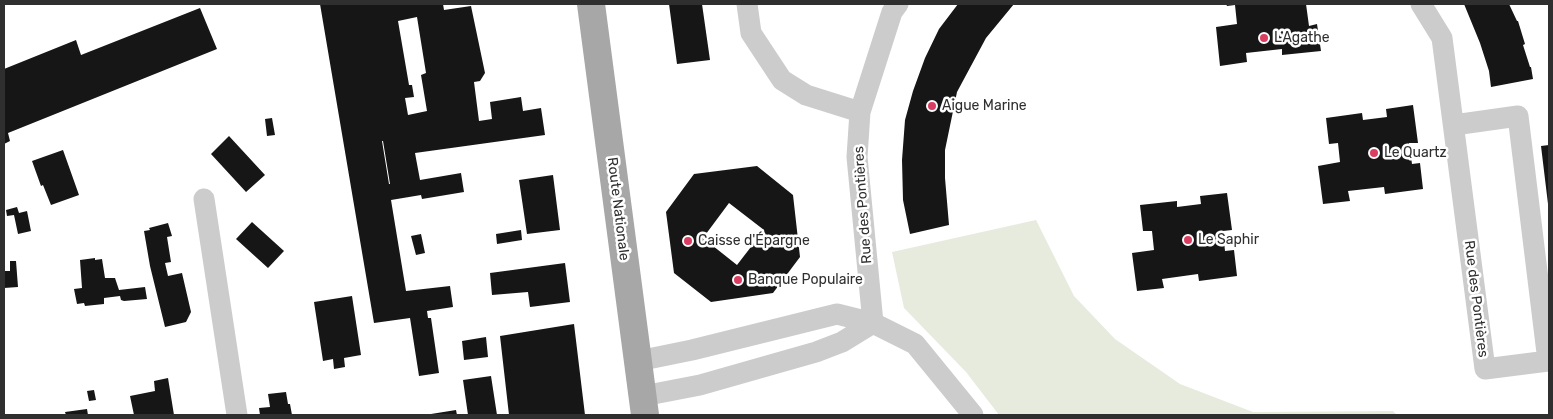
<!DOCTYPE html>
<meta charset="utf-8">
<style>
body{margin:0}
#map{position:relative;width:1553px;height:419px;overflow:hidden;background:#fff;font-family:Rubik,sans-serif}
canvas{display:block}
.frame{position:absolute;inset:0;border:5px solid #2f2f2f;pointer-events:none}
</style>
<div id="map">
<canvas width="1553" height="419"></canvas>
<div class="frame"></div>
</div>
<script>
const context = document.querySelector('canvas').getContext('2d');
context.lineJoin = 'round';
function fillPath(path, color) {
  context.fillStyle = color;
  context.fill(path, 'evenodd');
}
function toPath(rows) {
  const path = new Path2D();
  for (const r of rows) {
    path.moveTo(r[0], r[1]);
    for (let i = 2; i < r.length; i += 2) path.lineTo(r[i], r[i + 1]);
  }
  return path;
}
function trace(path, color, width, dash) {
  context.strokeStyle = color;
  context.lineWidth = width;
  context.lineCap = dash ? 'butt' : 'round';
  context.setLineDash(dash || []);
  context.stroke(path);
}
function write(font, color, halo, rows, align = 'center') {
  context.font = font + ' Rubik,sans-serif';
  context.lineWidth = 5;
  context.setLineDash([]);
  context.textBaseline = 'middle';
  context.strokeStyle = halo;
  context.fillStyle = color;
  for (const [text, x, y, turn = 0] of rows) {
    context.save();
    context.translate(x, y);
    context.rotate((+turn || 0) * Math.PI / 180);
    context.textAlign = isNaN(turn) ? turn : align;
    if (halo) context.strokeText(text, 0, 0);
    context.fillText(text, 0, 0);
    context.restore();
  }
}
const green = toPath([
 [1036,220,1074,296,1115,339,1180,384,1253,412,1393,411,1397,415,999,415,966,372,904,308,892,252]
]);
const building = toPath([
 [320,4,443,4,444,10,471,6,485,73,480,81,474,82,479,121,492,119,490,102,521,97,523,111,541,108,545,135,415,153,420,180,461,173,464,192,422,199,421,195,391,200,406,291,450,286,453,307,427,311,428,318,431,318,439,373,419,376,410,318,374,323],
 [417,17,426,73,421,75,427,111,408,115,405,98,414,97,412,85,409,85,398,21],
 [382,141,383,141,390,184,389,184],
 [669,4,702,4,710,60,677,64],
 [958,4,1014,4,986,38,957,92,945,150,945,178,949,225,910,234,903,200,902,160,905,120,913,91,925,58,939,29],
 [1226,4,1306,4,1309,26,1317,24,1321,51,1282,55,1282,49,1246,53,1247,62,1220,66,1216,27,1237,24,1235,5,1227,6],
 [1464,4,1509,4,1517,21,1518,21,1525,44,1523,45,1530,67,1531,67,1533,79,1491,87,1489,71,1480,43],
 [200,8,217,49,8,133,10,141,4,144,4,69,76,40,81,55],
 [1413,105,1418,143,1409,143,1412,164,1420,163,1423,189,1385,194,1384,187,1348,191,1350,201,1323,204,1318,166,1340,162,1338,143,1329,144,1326,118,1362,113,1363,120,1387,117,1386,109],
 [272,118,275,135,267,136,265,119],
 [229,136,265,175,246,192,211,154],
 [1549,145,1549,204,1548,204,1541,146],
 [63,150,79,195,51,205,43,185,41,186,32,161],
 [757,166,793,195,800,257,773,293,711,302,674,273,666,212,694,174],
 [729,203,764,230,737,265,703,238],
 [553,175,560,230,527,234,519,180],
 [1227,193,1232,230,1223,231,1225,251,1234,250,1237,276,1199,281,1198,274,1162,279,1164,288,1137,291,1132,253,1154,250,1152,231,1143,231,1140,205,1177,201,1177,207,1201,204,1200,196],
 [17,207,19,213,27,211,31,231,18,234,14,215,7,216,6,210],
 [252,222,284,251,268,268,236,239],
 [168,223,172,236,167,237,171,262,165,263,168,276,182,273,191,312,186,322,165,327,150,266,144,231,150,230,149,228],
 [521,230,522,240,497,244,496,234],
 [421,234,425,253,416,255,411,236],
 [95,258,95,260,102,259,105,278,115,278,119,290,145,287,147,299,124,301,121,300,120,296,104,298,104,304,85,306,84,303,77,304,74,289,82,288,80,260],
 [10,261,16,261,18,287,4,288,4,271,10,271],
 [565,263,570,302,530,307,528,292,492,295,490,273],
 [352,296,361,355,344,358,345,367,334,369,333,359,323,361,314,302],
 [574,324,585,415,509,415,500,336],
 [486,337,488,357,464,360,462,341],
 [491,376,497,415,468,415,463,380],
 [168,378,174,415,134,415,130,396,155,391,154,381],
 [94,390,96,400,89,401,87,391],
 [286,392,288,404,290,404,292,415,260,415,259,408,270,407,268,394],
 [87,409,88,415,66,415,65,412],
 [456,410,457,415,431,415,431,414]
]);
const street = toPath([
 [747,4,751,33,782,80,806,95,860,112],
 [1421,4,1442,38,1485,369,1548,361,1518,116,1454,125],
 [204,199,237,415],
 [873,323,857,157,860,112,892,12,898,4],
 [638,361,692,350,837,314,873,323,915,344,973,415],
 [643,396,700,385,816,352,842,342,873,323]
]);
const primary = toPath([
 [591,4,645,415]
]);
const markers = [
 [1264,38,5,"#d93d62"],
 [932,106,5,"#d93d62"],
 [1374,153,5,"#d93d62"],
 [1188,240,5,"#d93d62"],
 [688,241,5,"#d93d62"],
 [738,280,5,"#d93d62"]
];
const poiNames = [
 ["L'Agathe",1274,38],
 ["Aigue Marine",942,106],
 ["Le Quartz",1384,153],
 ["Le Saphir",1198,240],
 ["Caisse d'Épargne",698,241],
 ["Banque Populaire",748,280]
];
const streetNames = [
 ["Rue des Pontières",863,205,-94],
 ["Route Nationale",618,209,83],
 ["Rue des Pontières",1476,299,83]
];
fillPath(green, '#e7ebde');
fillPath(building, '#161616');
trace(street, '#ccc', 21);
trace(primary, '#a7a7a7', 28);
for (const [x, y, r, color] of markers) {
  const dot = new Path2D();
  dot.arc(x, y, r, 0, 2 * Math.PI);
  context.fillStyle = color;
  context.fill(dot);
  trace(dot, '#fff', 2);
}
write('14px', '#2f2f2f', '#fff', poiNames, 'left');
write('14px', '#2f2f2f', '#fff', streetNames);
</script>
